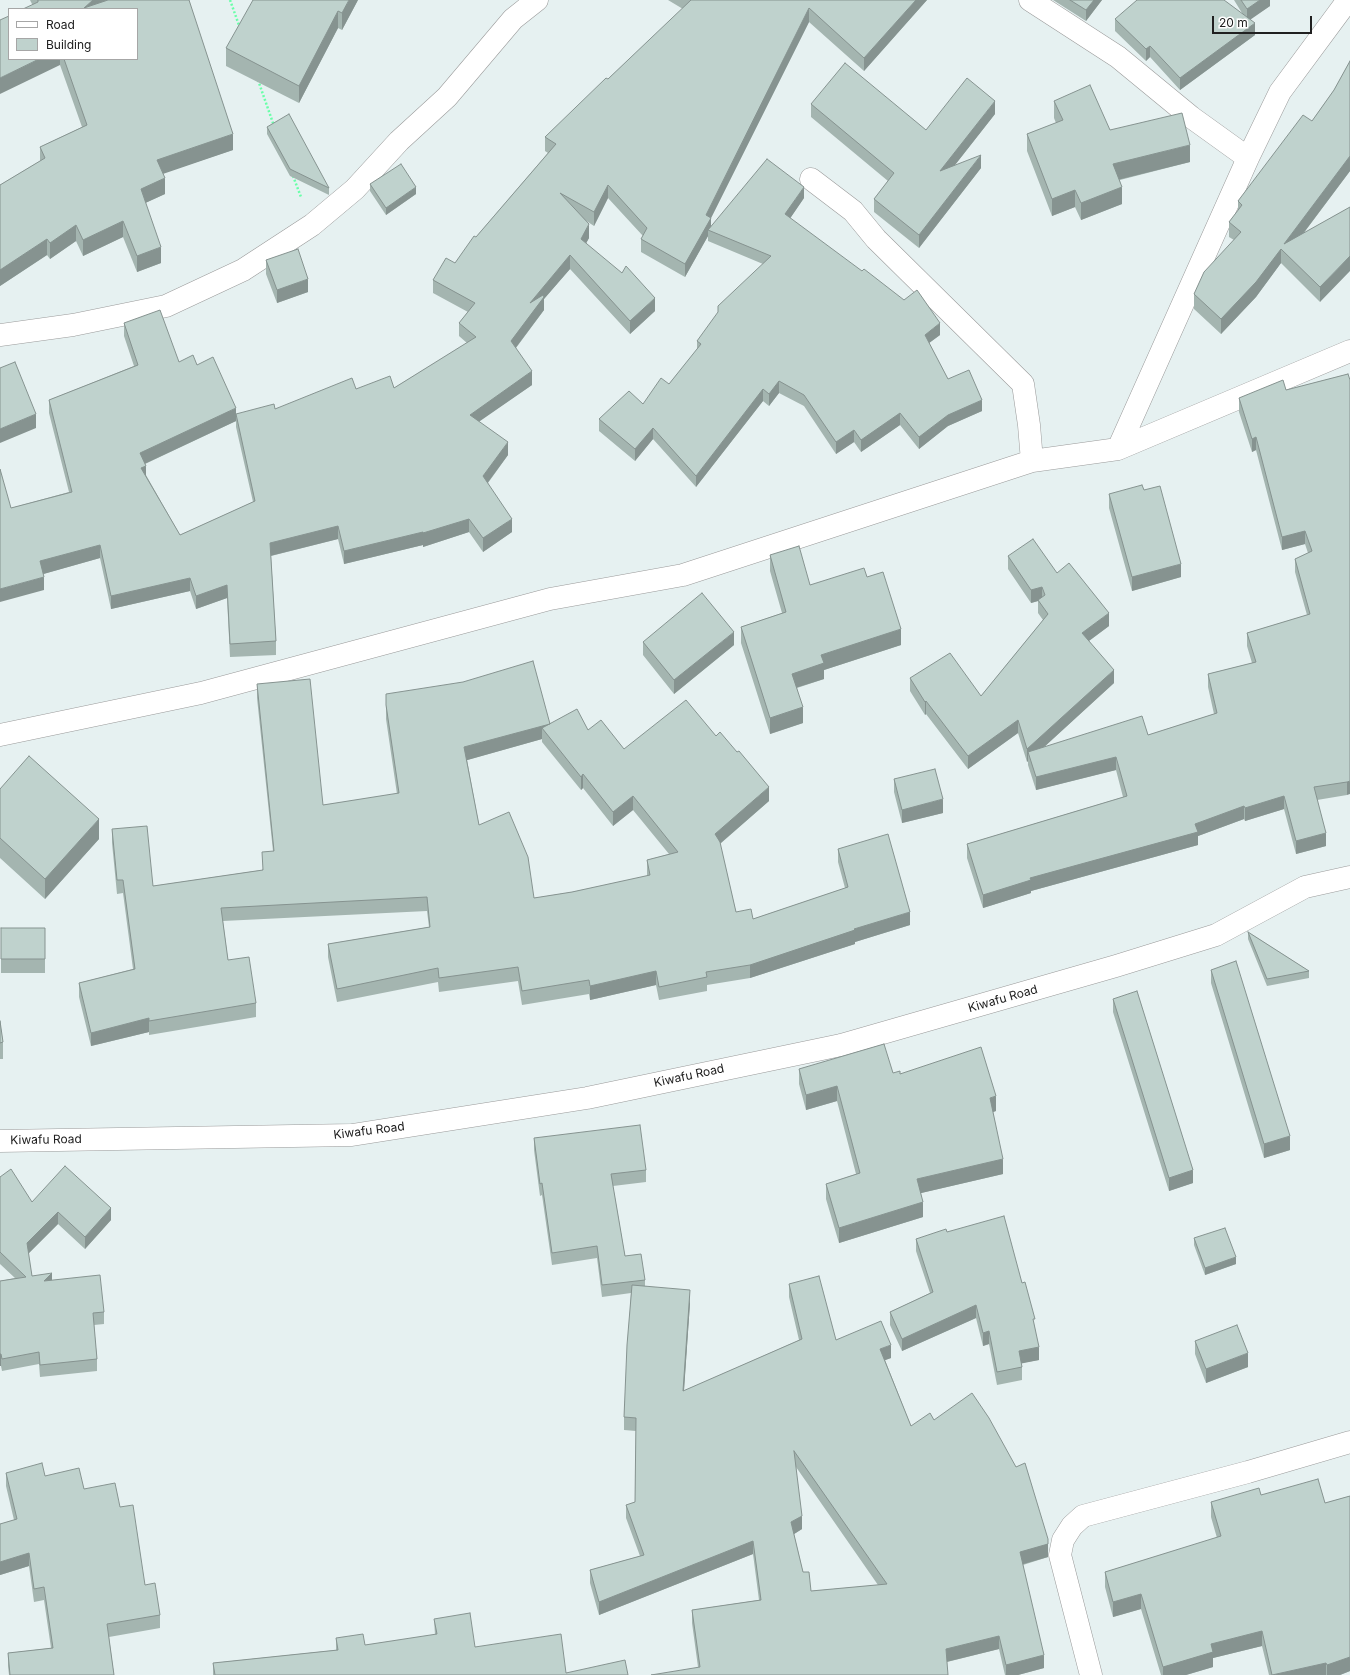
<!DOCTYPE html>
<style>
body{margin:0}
#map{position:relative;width:1350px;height:1675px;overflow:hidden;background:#e6f1f1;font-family:Inter,sans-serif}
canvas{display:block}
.legend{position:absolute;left:8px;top:8px;width:130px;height:52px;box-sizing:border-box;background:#fff;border:1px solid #a6a6a6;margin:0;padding:5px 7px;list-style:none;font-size:12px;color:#202020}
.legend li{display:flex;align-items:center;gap:8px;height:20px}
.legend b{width:20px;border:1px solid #a6a6a6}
.scale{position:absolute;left:1212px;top:16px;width:100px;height:18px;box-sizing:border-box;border:2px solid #202020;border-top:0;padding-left:5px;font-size:12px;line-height:14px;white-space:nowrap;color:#202020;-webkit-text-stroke:3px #fff;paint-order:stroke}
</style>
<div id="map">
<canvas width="1350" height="1675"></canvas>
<ul class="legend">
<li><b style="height:5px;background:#fff"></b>Road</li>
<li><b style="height:11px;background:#bfd2cd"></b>Building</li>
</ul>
<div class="scale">20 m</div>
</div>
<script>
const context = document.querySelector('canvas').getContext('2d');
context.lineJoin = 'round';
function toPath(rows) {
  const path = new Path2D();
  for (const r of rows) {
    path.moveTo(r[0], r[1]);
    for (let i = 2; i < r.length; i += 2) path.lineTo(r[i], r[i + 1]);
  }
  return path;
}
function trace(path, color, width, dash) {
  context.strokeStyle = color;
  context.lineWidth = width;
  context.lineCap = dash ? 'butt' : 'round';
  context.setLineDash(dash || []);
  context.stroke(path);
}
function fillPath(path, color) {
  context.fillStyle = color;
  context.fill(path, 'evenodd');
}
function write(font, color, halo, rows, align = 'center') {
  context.font = font + ' Inter,sans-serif';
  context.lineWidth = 3;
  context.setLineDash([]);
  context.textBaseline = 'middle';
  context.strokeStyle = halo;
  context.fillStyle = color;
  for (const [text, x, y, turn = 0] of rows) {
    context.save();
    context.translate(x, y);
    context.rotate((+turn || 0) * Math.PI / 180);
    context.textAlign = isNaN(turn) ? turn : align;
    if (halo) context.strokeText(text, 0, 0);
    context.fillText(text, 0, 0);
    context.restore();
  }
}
const path = toPath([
 [230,0,240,28],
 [258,80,274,126],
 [293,176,301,197]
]);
const street = toPath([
 [1030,0,1118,57,1191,117,1248,158],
 [811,179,853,211,876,239,1023,384,1029,425,1032,461],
 [0,335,73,325,166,306,243,270,312,225,355,189,399,141,447,97,513,19,537,0],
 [1118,449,1248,158,1280,92,1348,0],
 [0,735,201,693,550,599,683,575,1032,461,1118,449,1350,351],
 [0,1141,352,1135,587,1098,841,1045,1116,966,1216,935,1305,887,1350,877],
 [1091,1675,1060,1555,1063,1540,1072,1526,1083,1516,1248,1472,1350,1442]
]);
const wall = toPath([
 [30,0,189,0,233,150,163,173,165,194,145,203,161,263,137,272,123,237,83,256,76,241,50,259,47,255,0,286,0,185,40,161,40,147,82,127,60,65,9,59,137,59,32,4],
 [358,0,342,30,338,28,299,103,226,66,226,48],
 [668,0,927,0,864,71,809,22,711,218,711,226,804,198,790,218,940,335,929,343,948,379,982,411,948,426,919,449,900,425,861,452,854,442,836,454,804,406,779,393,769,406,763,401,696,487,653,439,635,461,599,431,599,419,643,404,669,384,697,350,697,341,763,264,708,241,708,236,685,277,641,252,641,239,643,236,608,198,594,226,585,220,589,238,586,243,655,311,630,334,570,269,544,299,544,310,516,348,532,385,479,421,508,455,488,483,512,532,483,552,469,532,423,547,423,545,344,564,338,539,271,556,276,641,276,655,230,657,227,598,196,609,190,591,111,609,100,558,43,574,44,590,11,508,69,492,49,413,49,400,134,366,124,336,124,323,179,362,197,365,236,421,145,464,146,475,180,535,253,502,236,427,236,414,275,409,356,389,394,388,467,343,459,336,459,323,468,312,433,293,433,280,455,263,476,237,548,153,545,151,545,137,608,79,683,9],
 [1053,0,1102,0,1086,21],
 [1234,0,1270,0,1270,6,1250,19,1255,35,1180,90,1150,57,1146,61,1115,31,1115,19,1242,13],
 [1350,61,1350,171,1303,234,1350,207,1320,302,1281,263,1256,297,1221,334,1194,309,1194,294,1234,240,1229,237,1229,222,1238,211,1238,201,1312,121,1334,90],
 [1054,101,1110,130,1190,162,1120,180,1122,204,1081,220,1075,207,1052,216,1027,151,1027,134,1056,123,1054,118],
 [811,104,926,130,995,114,955,165,981,168,919,248,874,212,874,199,888,181,811,117],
 [267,127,329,188,329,195,290,176,267,134],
 [370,184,416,194,386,215,370,191],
 [266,260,308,292,277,303,266,274],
 [1348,374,1347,795,1317,800,1326,846,1296,854,1284,809,1245,821,1244,819,1198,836,1198,845,1031,891,1031,893,983,908,967,858,967,844,1123,797,1116,770,1036,790,1028,765,1028,761,1027,762,1018,733,968,769,926,714,925,715,910,691,910,678,981,696,1043,620,1038,613,1038,601,1031,603,1008,569,1008,556,1057,573,1109,626,1089,641,1114,683,1044,747,1148,735,1214,714,1208,687,1208,674,1252,663,1247,646,1247,633,1307,615,1295,572,1295,559,1308,553,1305,544,1282,550,1256,450,1252,452,1239,412,1239,398,1286,390],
 [1144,490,1181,577,1132,591,1109,508,1109,494],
 [770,555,810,585,867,577,901,645,824,670,824,679,797,688,803,723,770,734,741,643,741,627,782,613,770,571],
 [643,642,734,645,674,694,643,655],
 [257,684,323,805,397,794,386,719,386,694,588,730,624,749,769,801,720,844,736,912,753,919,845,888,838,862,838,849,910,925,855,942,855,944,750,978,707,985,707,991,659,1000,656,985,590,1000,589,994,522,1005,518,981,439,992,438,982,337,1002,328,957,328,944,429,927,427,911,223,921,228,960,256,1003,256,1017,149,1035,149,1032,91,1046,79,997,79,983,133,969,123,893,117,894,112,843,112,829,153,886,262,870,273,851,257,698],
 [542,739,542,742,581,790,583,788,613,826,633,810,669,854,647,860,647,876,572,892,534,898,479,825,467,760],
 [894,779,943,813,902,823,894,792],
 [0,789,99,839,45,899,0,858],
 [1,928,45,928,45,973,1,973],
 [1248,932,1309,971,1309,978,1267,986,1248,939],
 [1211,970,1290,1150,1264,1158,1211,983],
 [1113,999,1193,1183,1169,1191,1113,1012],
 [0,1021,3,1042,3,1059,0,1059],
 [799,1069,900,1074,996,1111,993,1112,1003,1174,921,1193,923,1217,839,1243,826,1199,826,1184,856,1174,837,1101,806,1110,799,1084],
 [534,1138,646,1170,646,1182,613,1186,625,1256,645,1280,645,1286,690,1303,684,1391,799,1340,789,1297,789,1284,836,1340,891,1358,885,1360,911,1426,934,1420,1048,1557,1023,1565,1044,1668,1018,1675,1005,1675,999,1649,947,1662,698,1667,692,1623,692,1610,759,1600,753,1554,599,1615,590,1583,590,1570,640,1556,626,1518,626,1505,635,1502,636,1431,624,1430,624,1417,631,1293,602,1297,597,1258,552,1265,542,1195,540,1196,534,1150],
 [796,1467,878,1585,811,1591,803,1572,794,1534,802,1529],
 [0,1177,32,1202,111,1220,85,1249,58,1224,28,1254,32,1276,52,1280,104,1312,104,1324,94,1325,97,1359,97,1371,40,1377,39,1364,2,1371,1,1366,0,1281,15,1278,0,1264],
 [947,1232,1022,1283,1035,1328,1039,1360,1021,1363,1022,1367,1022,1380,997,1385,989,1344,983,1346,976,1318,902,1351,890,1325,890,1312,930,1293,916,1251,916,1239],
 [1194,1238,1236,1264,1205,1275,1194,1245],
 [1195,1341,1248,1367,1206,1383,1195,1354],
 [6,1473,45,1476,84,1489,120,1507,145,1585,160,1615,160,1628,109,1637,114,1675,9,1675,8,1666,8,1653,51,1648,44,1600,34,1602,29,1566,0,1575,0,1524,14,1520,6,1486],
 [1261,1495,1325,1503,1350,1496,1350,1671,1340,1675,1269,1675,1262,1646,1213,1658,1213,1667,1186,1675,1161,1675,1141,1609,1113,1617,1105,1587,1105,1572,1217,1538,1211,1517,1211,1502],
 [434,1619,475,1647,566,1673,628,1675,213,1675,213,1663,336,1650,336,1638,365,1645,435,1635]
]);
const shadedWall = toPath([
 [93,0,109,0,84,8],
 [349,0,358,0,342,30,342,13],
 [916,0,927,0,864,71,864,58],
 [1094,0,1102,0,1086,21,1086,10],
 [1260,0,1270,0,1270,6,1247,22,1247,9],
 [809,8,809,22,711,218,711,231,708,230,708,236,685,277,685,264,706,215],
 [338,11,338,28,299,103,299,86],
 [1255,23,1255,35,1180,90,1180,78],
 [1150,46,1150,57,1146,61,1146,49],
 [39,59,60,59,60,65,0,94,0,78],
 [995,101,995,114,940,184,940,171],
 [233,134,233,150,157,176,157,160],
 [1190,145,1190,162,1113,181,1113,164],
 [981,155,981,168,919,248,919,235],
 [1350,156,1350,171,1287,255,1284,244],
 [165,178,165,194,141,205,141,189],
 [608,185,608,198,594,226,594,212],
 [416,187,416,194,386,215,386,208],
 [804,187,804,198,785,226,785,214],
 [1122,187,1122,204,1081,220,1081,203],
 [1075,190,1075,207,1052,216,1052,199],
 [123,221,123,237,83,256,83,240],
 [589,224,589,238,581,253,581,239],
 [76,225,76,241,50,259,50,243],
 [47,239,47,255,0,286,0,270],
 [161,247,161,263,137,272,137,256],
 [1281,249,1281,263,1256,297,1221,334,1221,319],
 [570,255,570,269,544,299,544,310,511,354,511,341,530,303],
 [1350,256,1350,271,1320,302,1320,287],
 [308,279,308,292,277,303,277,290],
 [655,298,655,311,630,334,630,321],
 [940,323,940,335,925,346,925,335],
 [532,371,532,385,470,428,470,415],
 [779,381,779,393,769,406,769,394],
 [763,389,763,401,696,487,696,476],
 [982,400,982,411,948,426,919,449,919,437,948,415],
 [236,408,236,421,140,466,140,453],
 [900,413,900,425,861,452,861,440],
 [36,414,36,428,0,443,0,429],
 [653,428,653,439,635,461,635,449],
 [854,430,854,442,836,454,836,442],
 [1256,437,1256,450,1252,452,1252,439],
 [508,442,508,455,483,489,483,476],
 [146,466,146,479,141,468],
 [469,519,469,532,423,547,423,533],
 [512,519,512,532,483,552,483,538],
 [338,526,338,539,270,556,270,543],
 [1305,531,1305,544,1282,550,1282,537],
 [423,532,423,545,344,564,344,551],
 [100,545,100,558,40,575,40,561],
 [1181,564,1181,577,1132,591,1132,577],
 [44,577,44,590,0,602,0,589],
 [190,578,190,591,111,609,111,596],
 [227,585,227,598,196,609,196,596],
 [1042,587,1042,600,1038,600,1038,601,1031,603,1031,590],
 [1109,613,1109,626,1082,646,1082,633],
 [901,629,901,645,824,670,824,679,792,689,792,674,821,655],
 [734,632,734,645,674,694,674,680],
 [1114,670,1114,683,1031,759,1028,752,1028,761,1027,762,1027,749],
 [926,701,926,714,925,715,925,702],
 [803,707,803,723,770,734,770,718],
 [1018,720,1018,733,968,769,968,756],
 [550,724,542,728,542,739,464,761,464,747],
 [1116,757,1116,770,1036,790,1036,777],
 [583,774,583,788,581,790,581,777],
 [1350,781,1350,794,1347,795,1347,782],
 [769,787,769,801,715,848,715,834],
 [633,796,633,810,613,826,613,812],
 [1284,796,1284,809,1245,821,1245,808],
 [943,799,943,813,902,823,902,810],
 [1244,806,1244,819,1198,836,1198,845,1031,891,1031,893,983,908,983,895,1030,878,1195,824],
 [99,819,99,839,45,899,45,879],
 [1326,833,1326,846,1296,854,1296,841],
 [910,912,910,925,855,942,855,944,750,978,750,965,854,929],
 [656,971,656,985,590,1000,590,986],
 [149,1018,149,1032,91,1046,91,1033],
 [837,1086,837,1101,806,1110,806,1095],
 [996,1096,996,1111,990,1113,990,1098],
 [1290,1136,1290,1150,1264,1158,1264,1144],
 [1003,1159,1003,1174,917,1194,917,1179],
 [1193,1170,1193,1183,1169,1191,1169,1178],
 [923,1202,923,1217,839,1243,839,1228],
 [111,1208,111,1220,85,1249,85,1237],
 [58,1212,58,1224,27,1255,27,1243],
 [1236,1257,1236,1264,1205,1275,1205,1268],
 [52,1273,52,1285,44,1281],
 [690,1290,690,1303,683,1404,683,1391],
 [976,1305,976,1318,902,1351,902,1339],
 [989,1331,989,1344,983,1346,983,1333],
 [891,1345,891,1358,880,1362,880,1349],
 [1039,1347,1039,1360,1019,1364,1019,1351],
 [1248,1353,1248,1367,1206,1383,1206,1369],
 [0,1354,1,1354,1,1366,0,1366],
 [802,1516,802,1529,791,1536,791,1522],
 [1048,1539,1048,1557,1020,1565,1020,1552],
 [753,1541,753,1554,599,1615,599,1602],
 [29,1553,29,1566,0,1575,0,1562],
 [1141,1594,1141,1609,1113,1617,1113,1602],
 [1262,1631,1262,1646,1213,1658,1213,1667,1186,1675,1163,1675,1163,1667,1211,1644],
 [999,1636,999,1649,946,1662,946,1649],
 [1044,1655,1044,1668,1018,1675,1006,1675,1006,1665],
 [1350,1657,1350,1671,1340,1675,1327,1675,1327,1665],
 [1326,1663,1326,1675,1272,1675]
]);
const building = toPath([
 [38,0,93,0,84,8,108,0,189,0,233,134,157,160,165,178,141,189,161,247,137,256,123,221,83,240,76,225,50,243,47,239,0,270,0,185,45,158,40,147,87,125,64,59,137,59,137,9,23,9,38,2,38,0],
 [253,0,349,0,342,13,338,11,299,86,226,48,253,0],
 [691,0,916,0,864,58,809,8,706,215,711,218,685,264,641,239,647,228,608,185,594,212,560,193,589,224,581,239,622,273,626,266,655,298,630,321,570,255,530,303,543,295,544,297,511,341,532,371,470,415,508,442,483,476,512,519,483,538,469,519,423,533,423,532,344,551,338,526,270,543,276,641,230,644,227,585,196,596,190,578,111,596,100,545,40,561,44,577,0,589,0,469,11,508,72,492,49,400,138,365,124,323,160,310,179,362,193,355,197,365,213,357,236,408,140,453,146,466,141,468,180,535,255,501,236,414,274,404,275,409,352,378,356,389,390,376,394,388,476,337,459,323,475,303,433,280,446,258,455,263,474,236,476,237,556,144,545,137,606,78,608,79,691,0],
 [1070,0,1094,0,1086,10,1070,0],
 [1137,0,1224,0,1255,23,1180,78,1150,46,1146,49,1115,19,1137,0],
 [1241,0,1260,0,1247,9,1241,0],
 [9,16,9,59,39,59,0,78,0,20,9,16],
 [1350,61,1350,156,1284,244,1350,207,1350,256,1320,287,1281,249,1256,282,1221,319,1194,294,1204,272,1241,232,1229,222,1242,205,1238,201,1303,115,1312,121,1334,90,1350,61],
 [845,63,926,130,967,78,995,101,940,171,981,155,919,235,874,199,894,173,811,104,845,63],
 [1090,85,1110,130,1182,113,1190,145,1113,164,1122,187,1081,203,1075,190,1052,199,1027,134,1063,120,1054,101,1090,85],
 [289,114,329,188,290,169,267,127,289,114],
 [767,159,804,187,785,214,862,271,864,269,904,300,917,290,940,323,925,335,948,379,969,370,982,400,948,415,919,437,900,413,861,440,854,430,836,442,804,395,779,381,769,394,763,389,696,476,653,428,635,449,599,419,629,391,643,404,661,378,669,384,701,344,697,341,718,312,718,306,771,256,708,230,767,159],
 [401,164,416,187,386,208,370,184,401,164],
 [298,249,308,279,277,290,266,260,298,249],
 [15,362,36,414,0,429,0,368,15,362],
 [1348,374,1350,380,1350,781,1347,782,1314,787,1326,833,1296,841,1284,796,1245,808,1244,806,1195,824,1198,832,1030,878,1031,880,983,895,967,844,1127,796,1116,757,1036,777,1028,752,1142,716,1148,735,1217,713,1208,674,1256,662,1247,633,1310,614,1295,559,1312,551,1305,531,1282,537,1256,437,1252,439,1239,398,1283,380,1286,390,1348,374],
 [1142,485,1144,490,1160,486,1181,564,1132,577,1109,494,1142,485],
 [1033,539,1057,573,1069,563,1109,613,1082,633,1114,670,1027,749,1018,720,968,756,926,701,925,702,910,678,950,653,981,696,1048,614,1038,600,1045,595,1042,587,1031,590,1008,556,1033,539],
 [799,546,810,585,864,568,867,577,883,572,901,629,821,655,824,663,792,674,803,707,770,718,741,627,786,612,770,555,799,546],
 [702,593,734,632,674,680,643,642,702,593],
 [533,661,550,724,464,747,479,825,509,812,528,857,534,898,572,892,650,875,647,860,678,852,633,796,613,812,583,774,581,777,542,728,577,709,588,730,601,720,624,749,686,700,716,736,720,732,737,752,739,751,769,787,715,834,720,842,736,912,751,909,753,919,848,887,838,849,888,834,910,912,854,929,855,930,750,965,706,972,707,977,659,987,656,971,590,986,589,980,522,991,518,967,439,978,438,968,337,989,328,944,430,927,427,897,221,908,228,960,249,957,256,1003,149,1021,149,1018,91,1033,79,983,135,969,123,880,117,880,112,829,147,826,153,886,263,870,262,852,274,851,257,684,310,679,323,805,399,793,386,705,386,694,463,682,533,661],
 [29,756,99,819,45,879,0,838,0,789,29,756],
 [935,769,943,799,902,810,894,779,935,769],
 [1,928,45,928,45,959,1,959,1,928],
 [1248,932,1309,971,1267,979,1248,932],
 [1236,961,1290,1136,1264,1144,1211,970,1236,961],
 [1137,991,1193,1170,1169,1178,1113,999,1137,991],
 [0,1021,3,1042,0,1043,0,1021],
 [884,1044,893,1073,900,1071,900,1074,981,1047,996,1096,990,1098,1003,1159,917,1179,923,1202,839,1228,826,1184,860,1173,837,1086,806,1095,799,1069,884,1044],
 [640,1125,646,1170,611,1174,625,1256,641,1254,645,1280,602,1285,597,1246,552,1253,542,1183,540,1184,534,1138,640,1125],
 [65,1166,111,1208,85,1237,58,1212,27,1243,32,1276,52,1273,44,1281,100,1275,104,1312,93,1313,97,1359,40,1365,39,1352,2,1359,1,1354,0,1354,0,1281,26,1277,0,1252,0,1177,11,1169,32,1202,65,1166],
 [1004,1216,1022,1283,1025,1282,1035,1319,1033,1319,1039,1347,1019,1351,1022,1367,997,1372,989,1331,983,1333,976,1305,902,1339,890,1312,933,1292,916,1239,946,1229,947,1232,1004,1216],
 [1225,1228,1236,1257,1205,1268,1194,1238,1225,1228],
 [819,1276,836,1340,881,1321,891,1345,880,1349,911,1426,930,1413,934,1420,972,1393,989,1418,1016,1467,1025,1463,1048,1539,1048,1544,1020,1552,1044,1655,1006,1665,999,1636,946,1649,948,1675,651,1675,700,1667,692,1610,761,1600,753,1541,599,1602,590,1570,644,1555,626,1505,635,1502,636,1418,624,1417,627,1345,632,1285,690,1290,683,1391,802,1339,789,1284,819,1276],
 [794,1451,887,1584,811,1591,809,1572,803,1572,791,1522,802,1516,794,1451],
 [1237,1325,1248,1353,1206,1369,1195,1341,1237,1325],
 [42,1463,45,1476,79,1468,84,1489,115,1483,120,1507,133,1505,145,1585,155,1583,160,1615,107,1624,114,1675,10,1675,8,1653,53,1648,44,1587,34,1589,29,1553,0,1562,0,1524,17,1519,6,1473,42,1463],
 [1318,1479,1325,1503,1350,1496,1350,1657,1327,1665,1326,1663,1272,1675,1262,1631,1211,1644,1213,1652,1163,1667,1141,1594,1113,1602,1105,1572,1221,1536,1211,1502,1259,1488,1261,1495,1318,1479],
 [470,1613,475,1647,561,1634,566,1673,625,1660,628,1675,215,1675,213,1663,338,1650,336,1638,363,1634,365,1645,437,1634,434,1619,470,1613]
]);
const streetNames = [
 ["Kiwafu Road",1003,999,-16],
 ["Kiwafu Road",689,1076,-12],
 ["Kiwafu Road",369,1131,-7],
 ["Kiwafu Road",46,1140,-1]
];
trace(street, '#9a9a9a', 23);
trace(path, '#69ffa9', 2.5, [2, 2]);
trace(street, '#fff', 22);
fillPath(wall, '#a4b5b0');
fillPath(shadedWall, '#869390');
fillPath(building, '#bfd2cd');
trace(building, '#869390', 1);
write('12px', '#202020', '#fff', streetNames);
</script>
